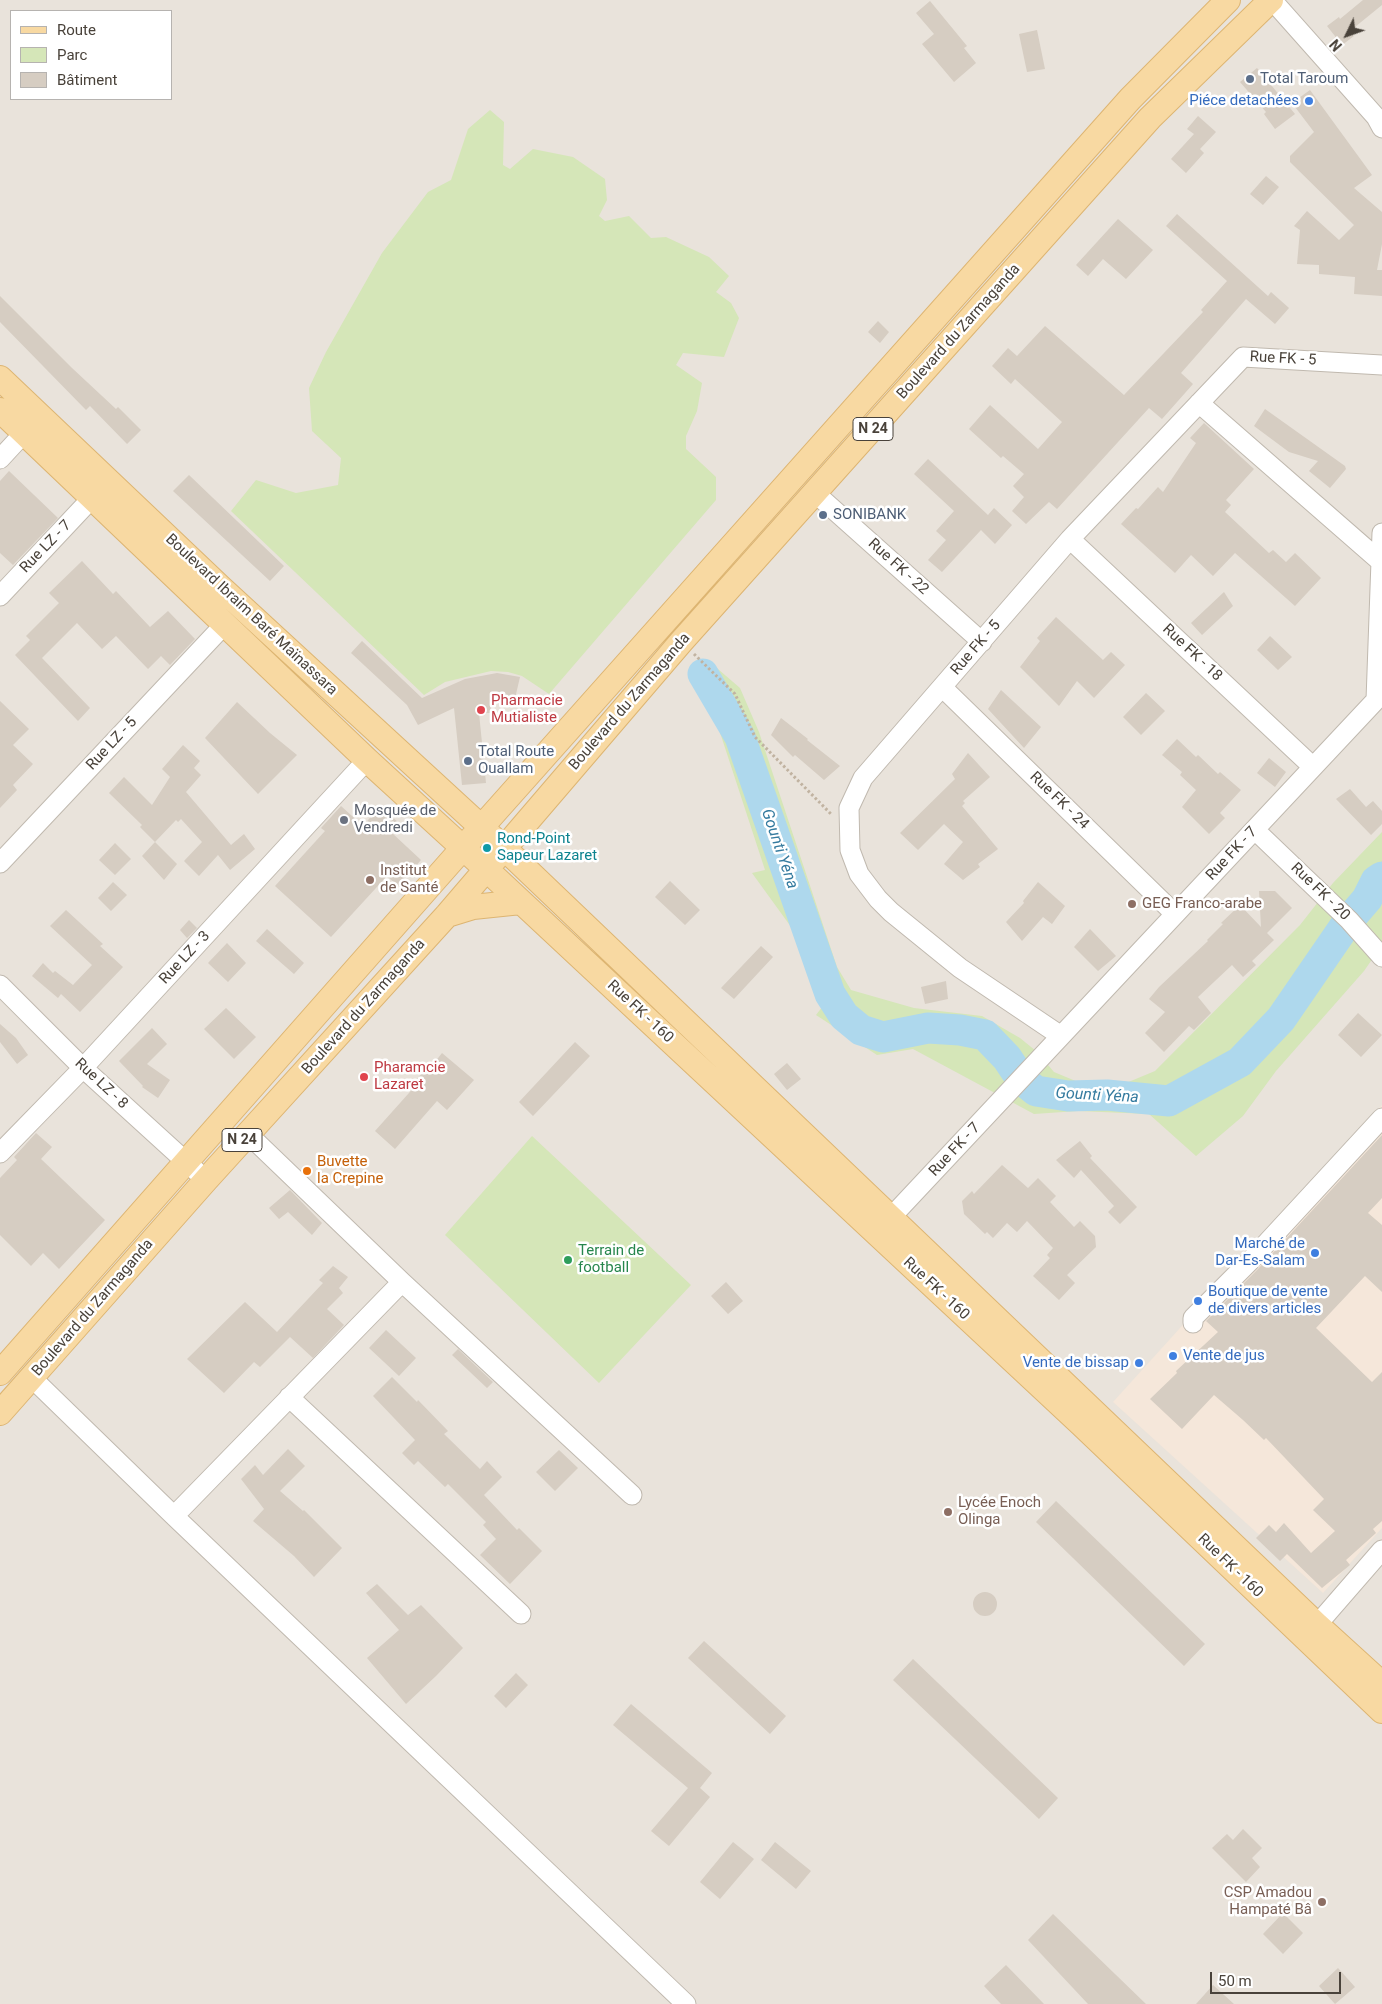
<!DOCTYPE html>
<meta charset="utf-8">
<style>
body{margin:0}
#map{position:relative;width:1382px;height:2004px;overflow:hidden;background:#f5f2ec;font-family:Roboto,sans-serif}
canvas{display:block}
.legend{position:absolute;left:10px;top:10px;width:162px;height:90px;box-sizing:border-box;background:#fff;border:1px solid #b6b3b0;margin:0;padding:6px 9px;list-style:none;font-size:15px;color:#49423a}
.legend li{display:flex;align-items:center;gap:10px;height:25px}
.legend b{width:25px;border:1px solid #b6b3b0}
.north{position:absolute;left:1322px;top:10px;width:50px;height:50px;-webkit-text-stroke:4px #fff;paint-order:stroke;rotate:228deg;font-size:14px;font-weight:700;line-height:20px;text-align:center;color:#49423a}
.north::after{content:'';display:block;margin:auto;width:18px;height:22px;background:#49423a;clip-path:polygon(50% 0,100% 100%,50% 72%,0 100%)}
.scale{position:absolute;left:1210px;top:1972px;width:131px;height:22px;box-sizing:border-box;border:2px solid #49423a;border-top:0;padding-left:6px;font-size:15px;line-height:18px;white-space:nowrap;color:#49423a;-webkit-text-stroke:4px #fff;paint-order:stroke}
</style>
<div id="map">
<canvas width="1382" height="2004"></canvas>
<ul class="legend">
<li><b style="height:6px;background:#f8d9a2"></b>Route</li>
<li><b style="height:14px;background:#d5e6b8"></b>Parc</li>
<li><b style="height:14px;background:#d6cdc2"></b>Bâtiment</li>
</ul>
<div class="north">N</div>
<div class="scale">50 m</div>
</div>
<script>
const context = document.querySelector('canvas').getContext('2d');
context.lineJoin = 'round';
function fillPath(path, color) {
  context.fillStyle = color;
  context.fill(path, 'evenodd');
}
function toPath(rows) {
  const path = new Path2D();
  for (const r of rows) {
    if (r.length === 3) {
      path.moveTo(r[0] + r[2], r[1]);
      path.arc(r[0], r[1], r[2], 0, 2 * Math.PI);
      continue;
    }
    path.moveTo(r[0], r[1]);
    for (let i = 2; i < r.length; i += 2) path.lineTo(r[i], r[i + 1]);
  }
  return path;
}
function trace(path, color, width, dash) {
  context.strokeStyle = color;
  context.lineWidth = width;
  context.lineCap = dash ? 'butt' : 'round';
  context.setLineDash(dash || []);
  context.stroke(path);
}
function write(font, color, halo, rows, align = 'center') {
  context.font = font + ' Roboto,sans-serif';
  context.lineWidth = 5;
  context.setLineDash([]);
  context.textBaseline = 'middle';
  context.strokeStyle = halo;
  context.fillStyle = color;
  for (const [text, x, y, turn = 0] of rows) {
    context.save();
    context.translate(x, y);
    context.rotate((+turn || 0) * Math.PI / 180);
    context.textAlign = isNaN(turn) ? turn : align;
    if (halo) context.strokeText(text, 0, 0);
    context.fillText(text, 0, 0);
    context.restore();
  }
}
const residential = toPath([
 [0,0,1382,0,1382,2004,0,2004],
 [11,11,171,11,171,99,11,99]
]);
const commercial = toPath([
 [1382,1105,1382,1528,1323,1593,1113,1402]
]);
const green = toPath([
 [490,110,504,122,503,165,510,169,533,149,573,157,605,179,607,200,599,216,605,221,629,216,651,238,666,237,709,257,729,276,716,292,731,303,739,318,724,357,683,353,676,365,702,383,697,411,686,436,686,449,716,477,716,500,549,694,522,676,508,672,491,671,445,682,424,695,231,511,256,480,296,493,338,485,341,458,312,431,309,388,326,352,382,253,428,192,451,180,468,129],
 [711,663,740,688,759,732,837,967,851,990,914,1008,982,1016,1020,1038,1036,1051,1054,1072,1078,1082,1114,1088,1155,1071,1300,925,1333,883,1382,832,1382,945,1364,971,1276,1071,1243,1116,1196,1156,1149,1114,1078,1111,1034,1114,913,1049,877,1055,816,1015,836,989,752,873,765,870,710,702,703,674],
 [532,1136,691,1285,599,1383,445,1235]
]);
const river = toPath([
 [703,674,740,737,830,994,844,1016,861,1030,883,1037,928,1028,960,1030,985,1035,1007,1058,1021,1079,1036,1091,1068,1096,1107,1095,1169,1101,1240,1062,1281,1019,1349,920,1367,899,1376,881,1382,877]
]);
const building = toPath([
 [1363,0,1382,0,1382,5,1350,31,1354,36,1342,45,1327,26,1339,17,1340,19],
 [930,1,967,46,964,48,976,63,954,82,922,44,934,34,916,13],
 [1037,30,1045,69,1027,72,1019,34],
 [1257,68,1295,114,1275,129,1264,114,1266,112,1240,82],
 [1310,90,1372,175,1354,188,1382,212,1382,244,1377,270,1382,270,1382,296,1354,294,1355,277,1319,274,1319,265,1297,264,1300,230,1294,226,1307,211,1339,240,1354,225,1290,162,1290,156,1314,132,1292,103],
 [1198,116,1216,132,1200,149,1204,153,1186,173,1171,159,1194,134,1187,129],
 [1266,176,1279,187,1263,205,1250,194],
 [1177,214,1268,296,1271,292,1289,308,1275,324,1246,299,1181,373,1193,384,1162,419,1149,408,1057,509,1049,502,1026,524,1012,511,1024,497,1013,486,1024,474,1003,456,1001,458,969,429,990,405,1038,449,1062,422,1015,379,1011,384,992,366,1008,348,1017,356,1045,326,1124,395,1203,312,1201,310,1227,281,1166,226],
 [1118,219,1153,250,1126,279,1103,259,1088,276,1076,265],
 [0,296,72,368,116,409,118,407,141,430,127,444,90,406,86,410,0,322],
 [878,321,889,332,880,343,868,332],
 [1265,409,1345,466,1346,469,1330,488,1309,471,1318,461,1289,452,1254,426],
 [1204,423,1254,469,1226,500,1231,505,1225,512,1269,553,1273,550,1286,562,1295,553,1321,578,1295,606,1235,553,1213,576,1191,555,1175,573,1121,524,1136,508,1138,509,1158,487,1163,492,1196,443,1190,438],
 [928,459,988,515,994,508,1012,525,995,544,981,530,942,572,928,560,946,540,936,531,954,511,914,474],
 [9,471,58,518,13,565,0,553,0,481],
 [189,475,284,566,270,581,173,491],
 [82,561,113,594,116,591,150,627,168,611,195,639,170,665,161,656,148,669,116,636,102,649,77,623,42,658,90,708,78,721,15,655,30,640,26,636,59,603,49,593],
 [1224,592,1233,606,1202,635,1191,623],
 [1056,617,1103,660,1111,652,1125,665,1094,698,1077,681,1059,706,1020,667,1040,641,1037,638],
 [1270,636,1292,657,1278,670,1257,650],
 [362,641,422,698,465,679,497,673,520,677,513,707,490,701,491,713,479,713,486,783,462,785,454,708,418,725,407,705,351,653],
 [1001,690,1041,727,1024,748,988,709],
 [1146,693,1165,711,1141,735,1123,717],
 [0,701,29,729,13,745,33,764,13,785,17,790,0,808],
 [237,702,270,733,297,755,258,794,205,738],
 [781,718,808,739,807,740,840,766,824,780,795,755,793,757,771,735],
 [1177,739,1196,757,1198,755,1218,774,1220,772,1241,790,1220,813,1225,818,1209,834,1182,807,1196,790,1180,775,1182,772,1162,755],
 [183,745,200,761,194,768,201,775,186,792,231,845,244,834,255,849,230,870,218,855,199,876,184,861,202,842,181,819,178,822,176,820,155,842,140,827,142,825,109,793,124,777,152,805,170,777,162,769],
 [968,753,990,777,963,801,965,803,962,806,998,849,978,864,980,867,963,880,944,864,963,842,944,824,918,850,900,833,955,779,952,774],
 [1269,758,1286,772,1275,787,1257,773],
 [1350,789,1366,807,1373,801,1382,811,1382,824,1371,835,1336,799],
 [341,806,363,826,380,806,400,824,392,833,421,860,398,886,387,876,331,937,275,886,325,831,321,828],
 [155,842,177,864,164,880,142,856],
 [115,843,131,859,115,875,99,860],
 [670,881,700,910,685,925,655,897],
 [113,882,127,895,111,911,98,898],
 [1038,882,1065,906,1052,924,1043,917,1022,941,1006,922,1024,903,1023,901],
 [1259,891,1275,891,1292,908,1267,933,1274,940,1252,961,1256,965,1243,977,1232,965,1198,997,1211,1013,1194,1030,1189,1026,1164,1052,1145,1033,1165,1012,1149,999,1159,987,1208,941,1207,940,1223,924,1221,923,1240,905,1261,927],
 [66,910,103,944,100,946,123,967,80,1012,61,994,58,998,32,976,43,963,53,973,55,971,73,985,92,965,50,926],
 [189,920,197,928,187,938,180,930],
 [267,929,304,963,294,974,256,941],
 [1090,929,1116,956,1098,971,1074,947],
 [227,943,246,963,228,982,208,963],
 [761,946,773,957,734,999,721,988],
 [946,981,948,999,925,1004,921,987],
 [226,1008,256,1037,234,1059,204,1029],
 [1358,1013,1382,1035,1361,1057,1338,1035],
 [0,1024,16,1038,28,1055,17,1064,0,1042],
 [152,1028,167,1044,147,1064,170,1080,158,1098,142,1087,143,1086,119,1061],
 [575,1042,590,1056,533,1116,519,1102],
 [442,1053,474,1080,447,1110,437,1101,395,1149,375,1131,417,1084,414,1082,426,1069,428,1071],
 [787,1063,801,1079,787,1090,774,1074],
 [36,1133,52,1147,41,1159,105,1220,59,1269,43,1253,31,1266,0,1235,0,1178,17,1160,14,1157],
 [1382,1135,1382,1198,1368,1213,1382,1225,1382,1292,1365,1276,1316,1328,1372,1382,1382,1372,1382,1521,1373,1529,1376,1533,1346,1560,1350,1565,1322,1588,1287,1554,1280,1561,1256,1538,1269,1525,1276,1532,1284,1523,1311,1553,1335,1531,1313,1510,1324,1499,1266,1438,1264,1440,1243,1420,1214,1395,1182,1429,1150,1399,1177,1373,1176,1371,1218,1332,1206,1321,1258,1269],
 [1080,1141,1092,1156,1090,1158,1137,1207,1120,1224,1108,1212,1114,1206,1081,1170,1074,1178,1056,1160],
 [1002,1165,1028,1188,1038,1178,1056,1196,1050,1202,1074,1227,1080,1221,1095,1236,1096,1247,1067,1275,1075,1283,1059,1300,1033,1276,1050,1258,1047,1255,1053,1248,1027,1221,1017,1232,1007,1223,993,1238,987,1232,985,1234,964,1214,962,1201,972,1191,974,1194],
 [290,1190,322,1223,312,1235,288,1212,279,1219,269,1208],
 [333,1266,348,1277,339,1288,343,1293,327,1309,344,1325,313,1358,290,1337,260,1367,254,1362,224,1393,187,1359,245,1302,277,1332,323,1283,319,1280],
 [726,1282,743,1301,728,1314,711,1296],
 [386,1330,416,1358,399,1376,369,1348],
 [458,1349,493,1382,487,1388,452,1355],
 [392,1377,417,1402,418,1400,448,1431,444,1434,480,1469,487,1461,502,1477,484,1495,517,1530,519,1528,542,1551,510,1584,480,1555,496,1539,483,1525,486,1522,448,1484,445,1487,418,1461,414,1465,402,1453,415,1440,373,1396],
 [288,1449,305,1466,280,1491,303,1511,304,1510,342,1548,314,1577,294,1556,253,1521,264,1509,241,1479,255,1465,263,1475],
 [559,1450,578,1468,555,1491,536,1472],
 [1056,1501,1205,1644,1184,1666,1036,1522],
 [377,1584,408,1615,421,1605,463,1648,436,1676,406,1704,367,1658,399,1630,366,1593],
 [985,1604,12],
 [704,1641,786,1716,770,1734,688,1658],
 [913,1659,1058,1798,1039,1819,893,1680],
 [516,1673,528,1685,506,1708,494,1696],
 [631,1704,712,1773,700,1788,710,1797,669,1846,651,1831,688,1788,613,1725],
 [1243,1829,1262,1848,1252,1858,1260,1867,1246,1882,1212,1848,1227,1834,1233,1840],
 [733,1842,754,1859,720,1899,700,1882],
 [775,1842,811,1871,796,1889,761,1860],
 [1283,1913,1303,1933,1283,1954,1263,1934],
 [1053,1914,1146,2004,1088,2004,1028,1940],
 [1006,1965,1044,2004,1001,2004,984,1986],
 [1338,1968,1355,1987,1335,2004,1319,1986],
 [1213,1985,1234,2004,1196,2004]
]);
const path = toPath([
 [694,654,735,694,755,737,832,815]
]);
const minor = toPath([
 [1272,0,1376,117,1382,128],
 [1199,403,1380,561],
 [0,459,24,433],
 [815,493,982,642],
 [1070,539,1313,767],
 [0,596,92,498],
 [942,687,1175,914],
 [1255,830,1349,920,1382,957],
 [0,863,224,625],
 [0,985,83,1068,206,1180],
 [1061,1036,960,968,891,912,878,899,859,874,850,850,849,808,863,778,1070,539,1243,357,1382,365],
 [248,1134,402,1282,632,1495],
 [0,1153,83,1068,367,760],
 [881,1228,1376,700,1382,533],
 [1193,1323,1193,1318,1250,1261,1382,1118],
 [31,1377,174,1516,686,2004],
 [289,1397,521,1614],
 [174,1516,402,1282],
 [1309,1634,1382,1550]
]);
const major = toPath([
 [0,378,220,587,504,848,1317,1625,1382,1684],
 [0,410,367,760,486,869,1081,1424,1382,1711],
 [447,915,473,907,521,902],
 [0,1373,462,849,1130,99,1228,0],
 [0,1413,206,1180,447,915,681,642,1150,118,1271,0]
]);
const markers = [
 [1250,79,5,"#5c6f8a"],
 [1309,101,5,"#3f7fe0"],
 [823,515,5,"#5c6f8a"],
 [481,710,5,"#e0444e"],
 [468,761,5,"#5c6f8a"],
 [344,820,5,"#6b7280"],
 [487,848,5,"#0f9aa8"],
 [370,880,5,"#8d6e63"],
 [1132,904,5,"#8d6e63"],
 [364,1077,5,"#e0444e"],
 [307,1171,5,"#e8710a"],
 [1315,1253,5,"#3f7fe0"],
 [568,1260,5,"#2e9e5b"],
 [1198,1301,5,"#3f7fe0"],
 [1173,1356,5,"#3f7fe0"],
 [1139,1363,5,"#3f7fe0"],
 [948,1512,5,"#8d6e63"],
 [1322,1902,5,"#8d6e63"]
];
const shields = [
 [873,429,40],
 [242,1140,40]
];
const shieldNames = [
 ["N 24",873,429],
 ["N 24",242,1140]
];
const serviceNames = [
 ["Total Taroum",1260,79],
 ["SONIBANK",833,515],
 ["Total Route",478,752],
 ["Ouallam",478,769]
];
const shopNames = [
 ["Piéce detachées",1299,101],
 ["Marché de",1305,1244],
 ["Dar-Es-Salam",1305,1261],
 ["Boutique de vente",1208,1292,"left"],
 ["de divers articles",1208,1309,"left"],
 ["Vente de jus",1183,1356,"left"],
 ["Vente de bissap",1129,1363]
];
const streetNames = [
 ["Boulevard du Zarmaganda",959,332,-48],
 ["Rue FK - 5",1283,359,3],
 ["Rue LZ - 7",46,547,-46],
 ["Rue FK - 22",898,567,42],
 ["Boulevard Ibraim Baré Maïnassara",251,615,43],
 ["Rue FK - 5",976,648,-49],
 ["Rue FK - 18",1192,653,43],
 ["Boulevard du Zarmaganda",630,702,-49],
 ["Rue LZ - 5",112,744,-47],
 ["Rue FK - 24",1059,801,44],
 ["Rue FK - 7",1232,854,-47],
 ["Rue FK - 20",1320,892,44],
 ["Rue LZ - 3",185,958,-47],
 ["Boulevard du Zarmaganda",364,1007,-48],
 ["Rue FK - 160",640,1012,43],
 ["Rue LZ - 8",101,1084,43],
 ["Rue FK - 7",955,1150,-47],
 ["Rue FK - 160",936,1289,43],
 ["Boulevard du Zarmaganda",93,1308,-49],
 ["Rue FK - 160",1230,1566,44]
];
const healthNames = [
 ["Pharmacie",491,701],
 ["Mutialiste",491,718],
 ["Pharamcie",374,1068],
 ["Lazaret",374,1085]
];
const worshipNames = [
 ["Mosquée de",354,811],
 ["Vendredi",354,828]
];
const cultureNames = [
 ["Rond-Point",497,839],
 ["Sapeur Lazaret",497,856]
];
const educationNames = [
 ["Institut",380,871],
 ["de Santé",380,888],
 ["GEG Franco-arabe",1142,904],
 ["Lycée Enoch",958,1503],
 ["Olinga",958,1520],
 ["CSP Amadou",1312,1893,"right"],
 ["Hampaté Bâ",1312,1910,"right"]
];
const foodNames = [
 ["Buvette",317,1162],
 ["la Crepine",317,1179]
];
const leisureNames = [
 ["Terrain de",578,1251],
 ["football",578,1268]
];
const waterNames = [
 ["Gounti Yéna",779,849,71],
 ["Gounti Yéna",1097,1096,3]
];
fillPath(residential, '#e9e3db');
fillPath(commercial, '#f5e7da');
fillPath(green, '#d5e6b8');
trace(river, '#aed8ed', 31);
fillPath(building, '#d6cdc2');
trace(minor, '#c0b9af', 21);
trace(major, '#ddb572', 26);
trace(path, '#c1b3a1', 3, [2.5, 2.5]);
trace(minor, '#fff', 19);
trace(major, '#f8d9a2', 24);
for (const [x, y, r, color] of markers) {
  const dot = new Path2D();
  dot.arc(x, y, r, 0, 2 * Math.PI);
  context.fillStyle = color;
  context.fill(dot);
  trace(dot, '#fff', 2);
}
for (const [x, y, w] of shields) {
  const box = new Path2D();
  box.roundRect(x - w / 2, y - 11.5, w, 23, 4);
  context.fillStyle = '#fff';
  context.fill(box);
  trace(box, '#49423a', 1);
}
write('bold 14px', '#49423a', null, shieldNames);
write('15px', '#4e5e75', '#fff', serviceNames, 'left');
write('15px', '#366cbe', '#fff', shopNames, 'right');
write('15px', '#49423a', '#fff', streetNames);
write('15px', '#be3a42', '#fff', healthNames, 'left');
write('15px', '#5b616d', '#fff', worshipNames, 'left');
write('15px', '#0d838f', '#fff', cultureNames, 'left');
write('15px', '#785e54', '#fff', educationNames, 'left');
write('15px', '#c56008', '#fff', foodNames, 'left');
write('15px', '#27864d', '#fff', leisureNames, 'left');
write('italic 16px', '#357b9f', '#fff', waterNames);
</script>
